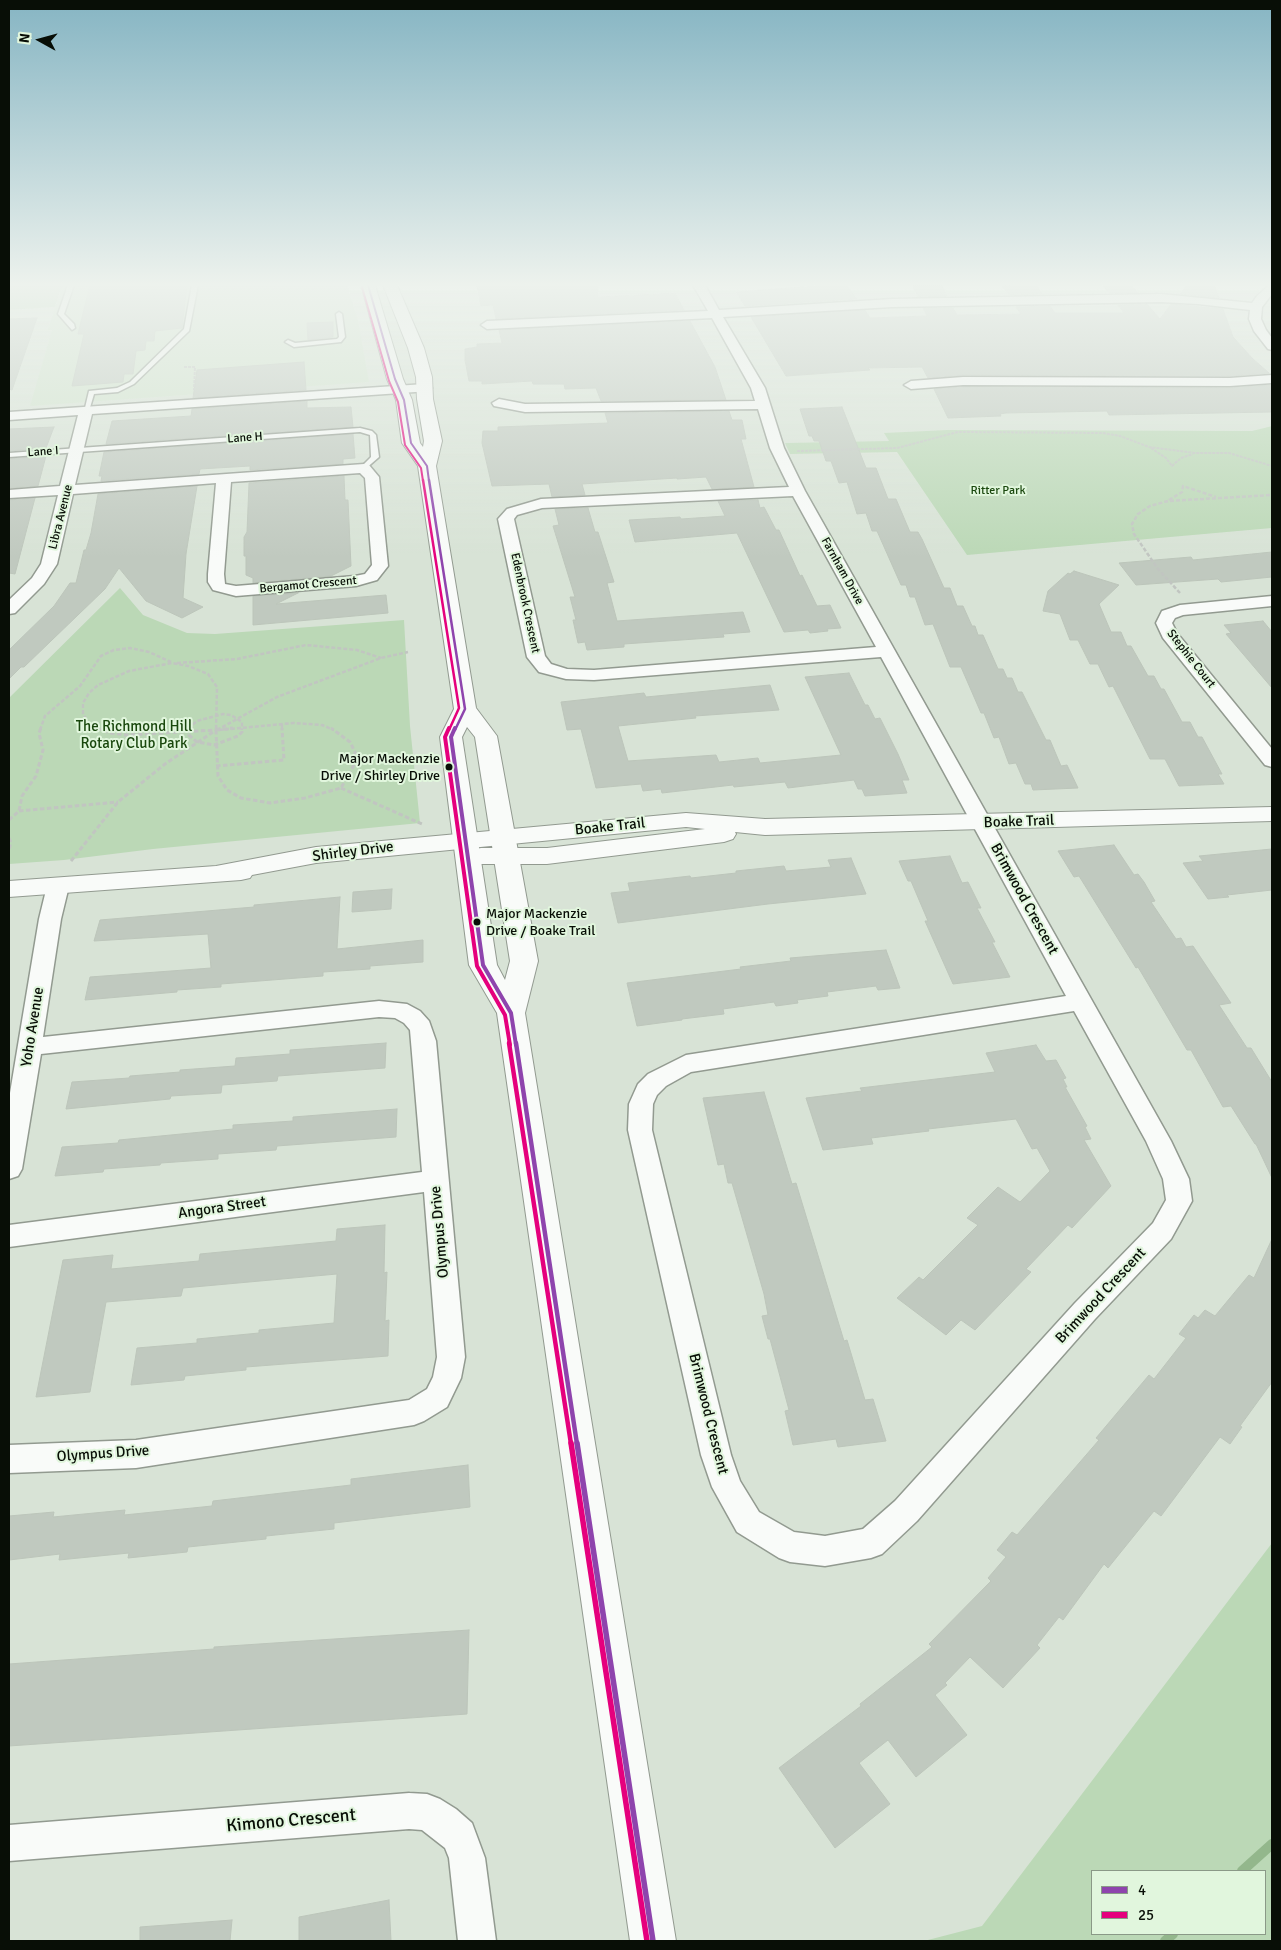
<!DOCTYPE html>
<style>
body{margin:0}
#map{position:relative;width:1281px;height:1950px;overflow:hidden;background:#d8e3d6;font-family:Signika,sans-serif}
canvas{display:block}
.frame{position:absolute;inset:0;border:10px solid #080e06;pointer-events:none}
.legend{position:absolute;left:1091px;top:1870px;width:175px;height:65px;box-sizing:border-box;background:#e1f6dd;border:1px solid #8a9987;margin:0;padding:6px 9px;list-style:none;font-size:15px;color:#080e06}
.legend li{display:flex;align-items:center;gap:10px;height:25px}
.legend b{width:25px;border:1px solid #8a9987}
.north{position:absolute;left:15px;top:15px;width:50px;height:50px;-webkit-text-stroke:4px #e1f6dd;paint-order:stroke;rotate:277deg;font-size:14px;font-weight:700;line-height:20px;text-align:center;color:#080e06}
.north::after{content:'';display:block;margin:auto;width:18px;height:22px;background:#080e06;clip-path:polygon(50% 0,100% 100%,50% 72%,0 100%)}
</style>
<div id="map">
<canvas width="1281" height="1950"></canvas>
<div class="frame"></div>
<ul class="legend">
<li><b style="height:6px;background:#8e44ad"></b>4</li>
<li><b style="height:6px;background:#e5007d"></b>25</li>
</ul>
<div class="north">N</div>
</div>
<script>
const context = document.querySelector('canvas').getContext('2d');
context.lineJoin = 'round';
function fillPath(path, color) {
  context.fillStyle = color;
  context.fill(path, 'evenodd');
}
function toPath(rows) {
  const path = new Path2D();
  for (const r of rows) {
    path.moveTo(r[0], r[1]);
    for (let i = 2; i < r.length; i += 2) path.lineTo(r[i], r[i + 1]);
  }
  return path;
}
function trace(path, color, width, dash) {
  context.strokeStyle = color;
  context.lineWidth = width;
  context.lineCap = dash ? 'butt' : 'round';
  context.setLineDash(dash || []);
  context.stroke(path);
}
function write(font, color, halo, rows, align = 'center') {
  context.font = font + ' Signika,sans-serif';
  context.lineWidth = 4;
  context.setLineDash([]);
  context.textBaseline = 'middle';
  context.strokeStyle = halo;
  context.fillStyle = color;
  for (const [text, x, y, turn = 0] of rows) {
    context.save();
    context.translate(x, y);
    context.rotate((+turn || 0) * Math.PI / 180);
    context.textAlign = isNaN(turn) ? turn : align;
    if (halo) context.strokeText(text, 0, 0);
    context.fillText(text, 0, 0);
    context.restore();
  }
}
const built = toPath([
 [62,285,347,285,358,320,369,382,30,406,52,330,48,330]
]);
const green = toPath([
 [9,285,62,285,55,307,9,310],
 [1272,426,1272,528,967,555,897,452,790,454,785,443,889,441,884,433,947,430,1252,431],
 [120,588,143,615,187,633,215,634,404,620,410,726,420,823,153,849,64,860,9,864,9,698],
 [1272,1543,1272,1941,924,1941,982,1926],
 [1092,1871,1265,1871,1265,1934,1092,1934]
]);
const stream = toPath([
 [1242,1871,1272,1844],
 [1165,1941,1173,1934]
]);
const building = toPath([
 [90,285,187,285,182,328,155,331,154,341,146,341,145,350,136,351,133,374,124,374,123,382,72,386,84,334,78,334,90,285],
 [477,285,598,285,598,297,675,293,684,310,496,319,493,305,481,306,477,285],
 [817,285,846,285,857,299,745,306,736,292,818,286,817,285],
 [1036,285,1042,294,1009,295,1002,286,1036,285],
 [1103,285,1131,285,1138,293,1109,293,1103,285],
 [1187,285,1214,285,1219,298,1180,294,1187,285],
 [913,286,942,286,947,296,918,297,913,286],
 [1147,304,1160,319,1171,304,1223,309,1233,337,1253,359,1269,373,1230,376,963,375,928,378,922,367,868,368,870,370,786,376,751,317,865,310,870,318,927,316,923,308,953,308,957,315,1021,314,1016,307,1050,306,1055,313,1124,313,1118,305,1147,304],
 [37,318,12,390,9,389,9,319,37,318],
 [690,321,715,367,726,400,601,401,596,388,565,389,564,384,533,384,532,381,482,384,482,381,469,381,465,360,465,349,477,347,477,344,502,343,499,330,690,321],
 [333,322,333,337,308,340,307,323,333,322],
 [304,362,306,390,193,398,197,370,304,362],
 [1272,385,1272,412,1109,415,1107,411,1006,413,1000,414,1001,416,948,418,934,389,963,387,1230,388,1272,385],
 [307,401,307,408,351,407,353,427,106,444,112,421,191,416,192,409,307,401],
 [842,407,866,468,876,468,888,499,896,499,910,532,918,532,922,539,944,588,950,588,957,606,963,606,972,626,975,626,978,635,983,635,998,669,1003,669,1007,678,1012,678,1018,692,1022,692,1046,740,1050,740,1061,766,1067,765,1078,788,1033,790,1031,784,1025,784,1016,763,1009,764,999,737,994,738,984,713,981,713,961,667,950,667,933,624,925,625,915,597,910,597,906,585,901,585,877,531,872,531,866,513,857,514,847,482,839,483,831,461,826,461,819,441,814,441,812,436,809,436,800,409,842,407],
 [729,411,732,420,742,420,746,439,741,439,754,487,712,489,706,477,677,479,677,478,582,484,585,495,552,497,549,484,492,486,482,443,483,431,498,431,498,427,608,423,605,413,729,411],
 [54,427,46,448,9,451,9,429,54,427],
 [353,434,355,458,343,459,343,464,250,470,250,466,200,469,199,474,101,481,102,476,99,476,104,452,353,434],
 [46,456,38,486,9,488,9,459,46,456],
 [344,476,345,500,348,500,351,566,331,576,253,583,253,578,246,575,246,556,244,556,244,537,247,532,249,483,344,476],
 [197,486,186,554,183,598,203,607,182,618,146,601,119,568,105,589,24,667,21,667,9,679,9,650,54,606,70,583,76,583,84,550,86,550,91,533,98,494,197,486],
 [35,498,15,574,9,573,9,500,35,498],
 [758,500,760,508,764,507,776,530,779,530,800,576,802,575,817,606,830,605,841,628,827,629,828,631,810,633,808,630,784,632,737,533,635,542,629,520,680,517,681,519,725,516,718,501,758,500],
 [588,508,595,532,598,532,614,582,607,583,617,621,743,612,750,632,723,634,724,637,624,644,624,647,587,650,585,642,578,643,573,620,576,620,570,597,575,597,553,526,559,525,555,509,588,508],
 [1272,552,1272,577,1221,582,1218,579,1136,585,1119,563,1191,557,1193,560,1272,552],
 [1074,571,1119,585,1099,604,1111,632,1121,632,1127,646,1131,646,1148,676,1154,676,1161,689,1164,689,1182,722,1190,722,1198,737,1202,737,1222,774,1218,774,1224,784,1179,786,1165,759,1150,759,1113,686,1109,687,1098,664,1090,664,1078,640,1070,640,1060,614,1043,611,1048,591,1068,573,1070,574,1074,571],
 [298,593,276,604,386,595,388,613,253,625,253,596,298,593],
 [1263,621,1272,632,1272,688,1226,634,1231,633,1224,625,1263,621],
 [849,673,865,705,868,705,875,719,880,718,898,754,909,780,902,780,907,793,865,796,862,789,858,789,854,780,788,788,785,782,734,787,733,785,662,793,661,789,643,791,641,784,596,788,581,729,567,730,561,702,644,693,646,697,770,685,779,710,695,716,696,718,618,726,628,761,716,755,719,762,758,758,760,763,841,755,805,677,849,673],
 [1114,845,1134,875,1138,874,1144,882,1155,901,1151,902,1176,939,1181,938,1186,947,1193,946,1231,1003,1219,1005,1247,1048,1251,1048,1272,1082,1272,1178,1256,1144,1255,1144,1231,1106,1223,1107,1191,1050,1187,1050,1138,967,1136,968,1079,876,1074,877,1058,851,1114,845],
 [1272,849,1272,890,1227,895,1229,897,1208,899,1183,863,1203,861,1199,856,1272,849],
 [950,856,962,883,968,882,981,908,977,908,995,942,992,942,1010,977,953,984,925,921,928,921,911,881,908,881,899,861,950,856],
 [851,858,866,894,768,904,618,923,611,893,630,891,628,883,690,876,691,878,736,873,736,871,784,866,786,871,831,867,828,860,851,858],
 [392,889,391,909,352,912,353,892,392,889],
 [340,897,337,949,423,940,423,962,370,966,370,969,323,972,323,976,221,984,221,987,177,990,177,992,85,1000,90,977,211,968,208,934,94,941,100,920,254,907,254,905,340,897],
 [886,950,900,988,878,990,876,986,827,992,828,996,797,1000,798,1003,776,1006,774,1002,723,1009,724,1014,682,1019,682,1020,637,1026,627,983,741,969,740,967,791,961,790,958,886,950],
 [386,1043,385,1068,278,1076,277,1081,222,1085,221,1093,171,1096,170,1099,66,1109,72,1082,129,1078,130,1076,180,1072,180,1070,235,1066,236,1058,290,1054,290,1050,386,1043],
 [1036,1045,1046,1061,1056,1060,1066,1078,1063,1079,1067,1087,1065,1087,1087,1126,1085,1127,1091,1139,1084,1140,1111,1186,1072,1228,1068,1225,1026,1269,1031,1272,975,1330,961,1320,946,1335,897,1298,919,1277,923,1280,978,1225,967,1218,998,1187,1020,1202,1050,1171,1037,1148,1032,1149,1016,1119,928,1129,929,1131,871,1138,873,1144,823,1150,806,1098,862,1091,860,1088,995,1072,986,1053,1036,1045],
 [764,1092,792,1184,796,1183,844,1341,847,1340,865,1400,873,1399,886,1441,838,1447,836,1439,793,1445,785,1411,789,1410,770,1339,768,1339,762,1316,768,1315,764,1294,732,1183,728,1183,724,1164,718,1165,703,1098,764,1092],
 [397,1109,396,1137,277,1146,276,1150,218,1154,218,1159,161,1163,160,1165,104,1169,103,1172,55,1176,62,1147,118,1143,119,1140,233,1129,233,1125,293,1121,293,1117,397,1109],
 [385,1225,384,1273,387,1272,385,1321,389,1320,388,1356,246,1367,246,1370,185,1376,184,1380,131,1385,137,1348,197,1343,197,1339,259,1333,259,1330,334,1323,337,1274,183,1288,181,1296,106,1302,90,1392,36,1397,63,1260,113,1255,111,1269,199,1261,200,1254,336,1241,337,1229,385,1225],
 [1272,1239,1272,1382,1240,1426,1242,1427,1230,1444,1220,1437,1161,1516,1154,1511,1108,1568,1104,1564,1063,1620,1059,1617,1037,1645,1040,1648,1003,1688,970,1657,945,1683,947,1685,935,1695,967,1735,916,1777,888,1740,859,1763,890,1804,835,1848,779,1768,861,1706,860,1704,932,1647,929,1644,991,1581,988,1578,1006,1557,997,1550,1012,1532,1017,1535,1099,1440,1096,1438,1149,1375,1154,1379,1186,1338,1179,1334,1194,1315,1198,1318,1205,1310,1215,1316,1249,1275,1254,1278,1272,1239],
 [468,1465,470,1507,334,1523,334,1529,266,1536,266,1539,188,1547,187,1552,128,1558,129,1553,59,1560,60,1554,9,1560,9,1516,54,1512,53,1517,125,1510,124,1515,212,1506,213,1501,351,1485,351,1479,468,1465],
 [469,1630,467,1714,9,1746,9,1664,214,1649,214,1647,469,1630],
 [389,1900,391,1941,299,1941,299,1917,389,1900],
 [232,1920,230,1941,140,1941,140,1927,232,1920]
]);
const pathFar2 = toPath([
 [184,367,195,367,194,390],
 [1151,448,1166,458,1172,466,1181,458,1193,454],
 [797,451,897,448,958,432,1103,433,1120,436,1149,447,1195,453,1229,453,1272,466],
 [1272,470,1272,475]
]);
const pathFar1 = toPath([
 [1169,500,1182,492,1183,486,1216,497],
 [1180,593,1158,569,1134,534,1132,524,1138,514,1150,506,1168,501,1272,495],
 [177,663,237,659,306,645,357,650,381,658],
 [282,724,282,730],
 [40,730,45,716,80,686,101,656,114,650,130,648,149,652,171,662],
 [100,730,88,723,83,713,83,703,89,693,98,685,129,671,172,663,188,666,208,674,217,687,216,730],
 [191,730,192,725,197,721,223,714,231,715,242,722,242,730],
 [217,730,277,697,381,658,408,652],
 [219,730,294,723,322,725,334,730]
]);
const path = toPath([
 [97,728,110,733,127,735,216,730],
 [191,728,189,735,197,742,214,745,238,736,242,732,242,728],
 [216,730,218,776,227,790,241,798,270,803,305,798,341,788,354,765,355,752,350,742,331,728],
 [216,730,233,728],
 [216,766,284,760,282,728],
 [341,788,422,824],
 [19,811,118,802],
 [9,820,19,811,22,796,36,776,43,750,39,733,41,728],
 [9,838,11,843,9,849],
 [71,861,118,802,165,764,219,728]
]);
const service = toPath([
 [68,285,74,285,64,314,74,324,75,328,72,330,58,314,68,285],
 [192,285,198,285,189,331,134,384,118,392,94,394,89,411,84,412,89,391,117,388,130,382,184,329,192,285],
 [339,312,342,314,345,337,341,342,294,347,285,342,288,340,295,343,337,339,339,337,336,314,339,312],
 [360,428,372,431,376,435,379,457,364,470,360,468,371,457,370,435,360,432,9,457,9,453,360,428]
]);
const minor = toPath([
 [693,285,705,285,719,310,892,299,1161,294,1252,303,1257,296,1268,286,1272,285,1272,294,1262,307,1261,319,1266,330,1272,338,1272,350,1268,349,1254,331,1249,319,1250,310,1198,304,1161,302,892,307,723,317,765,388,784,448,805,491,1171,1141,1189,1179,1192,1201,1171,1239,1095,1319,917,1521,882,1554,871,1558,825,1566,790,1562,779,1558,737,1532,712,1487,701,1455,628,1130,629,1104,638,1084,648,1074,686,1055,1066,996,881,657,594,680,566,679,539,672,527,657,498,519,507,509,541,499,789,487,770,448,758,409,525,412,494,406,492,403,499,399,525,404,755,401,751,388,712,318,487,329,481,325,487,321,708,311,693,285],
 [793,496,876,647,594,670,567,669,551,664,545,656,514,519,517,515,542,508,793,496],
 [1074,1011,1146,1141,1163,1179,1166,1200,1153,1223,1075,1303,895,1501,863,1529,825,1536,794,1532,759,1512,740,1481,731,1455,652,1130,653,1104,657,1095,666,1086,691,1072,1074,1011],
 [1272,375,1272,383,1230,386,963,385,911,389,904,385,911,381,963,377,1230,378,1272,375],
 [425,384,430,385,432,388,430,391,92,414,75,485,364,464,369,465,379,477,388,566,377,580,356,586,236,596,213,590,208,582,208,574,216,483,73,494,57,564,44,584,15,613,9,614,9,600,32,578,41,564,58,495,9,498,9,490,60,486,78,415,9,420,9,412,425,384],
 [360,473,365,478,372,565,365,574,355,576,236,586,225,584,224,574,231,482,360,473],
 [1272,596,1272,606,1183,615,1175,618,1172,623,1177,633,1272,749,1272,767,1265,765,1163,638,1156,623,1162,611,1180,605,1272,596],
 [58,879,65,881,69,886,61,919,43,1037,379,1001,407,1004,420,1011,429,1021,436,1041,465,1357,461,1378,447,1407,424,1421,414,1425,136,1468,9,1473,9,1445,136,1440,409,1400,427,1389,433,1377,437,1357,424,1192,9,1247,9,1225,422,1172,410,1030,404,1023,395,1018,379,1017,41,1054,22,1169,18,1176,9,1179,9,1099,39,919,47,886,51,881,58,879],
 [409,1793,427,1794,440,1799,456,1809,472,1823,485,1858,496,1941,458,1941,449,1858,445,1848,422,1830,409,1829,9,1861,9,1825,409,1793]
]);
const tertiary = toPath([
 [1272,807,1272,821,765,835,735,832,736,834,733,839,724,842,547,864,481,864,472,862,468,856,472,850,481,848,547,848,705,829,686,827,316,863,252,875,250,878,241,880,9,897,9,881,216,866,316,847,686,813,765,819,1272,807]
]);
const primary = toPath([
 [361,285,375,285,403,379,412,400,420,443,423,447,424,441,417,399,416,377,408,348,383,285,397,285,424,348,432,377,433,399,442,441,436,466,476,708,497,736,538,961,525,1013,676,1941,630,1941,497,1013,469,965,440,737,454,709,418,466,402,443,396,400,387,379,361,285],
 [467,727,475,737,510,961,505,980,497,965,462,737,467,727]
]);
const bus1Far4 = toPath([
 [368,285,395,379,404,400,411,443,427,466,429,481]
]);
const bus1Far3 = toPath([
 [429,480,465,709,455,730]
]);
const bus1Far2 = toPath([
 [455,728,451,737,483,965,511,1013,516,1045]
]);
const bus1Far1 = toPath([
 [516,1043,577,1444]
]);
const bus1 = toPath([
 [577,1443,653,1941]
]);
const bus2Far4 = toPath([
 [362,287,389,381,398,402,405,445,421,468,423,481]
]);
const bus2Far3 = toPath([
 [423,480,459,708,449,730]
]);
const bus2Far2 = toPath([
 [449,728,445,737,477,966,505,1015,510,1045]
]);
const bus2Far1 = toPath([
 [509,1043,571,1444]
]);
const bus2 = toPath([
 [571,1443,647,1941]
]);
const markers = [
 [449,767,4.5,"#080e06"],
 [477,922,4.5,"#080e06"]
];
const farStreetnames = [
 ["Lane H",245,438,-4],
 ["Lane I",43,452,-4],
 ["Libra Avenue",61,517,-76],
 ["Farnham Drive",842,571,61],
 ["Bergamot Crescent",308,585,-5],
 ["Edenbrook Crescent",525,603,78],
 ["Stephie Court",1191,659,52]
];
const farParknames = [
 ["Ritter Park",998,491]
];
const busNames = [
 ["Major Mackenzie",440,759],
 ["Drive / Shirley Drive",440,776],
 ["Major Mackenzie",486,914,"left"],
 ["Drive / Boake Trail",486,931,"left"]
];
const parkNames = [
 ["The Richmond Hill",134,727],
 ["Rotary Club Park",134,744]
];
const streetNames = [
 ["Boake Trail",1019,822,-2],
 ["Boake Trail",610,827,-6],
 ["Shirley Drive",353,852,-7],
 ["Brimwood Crescent",1024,899,61],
 ["Yoho Avenue",33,1027,-81],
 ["Angora Street",222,1208,-8],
 ["Olympus Drive",440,1232,-95],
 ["Brimwood Crescent",1101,1296,-47],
 ["Brimwood Crescent",708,1414,76],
 ["Olympus Drive",103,1454,-4]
];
const nearStreetnames = [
 ["Kimono Crescent",291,1821,-5]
];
fillPath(built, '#d0e3cc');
fillPath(green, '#bbd8b6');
trace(stream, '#93b78c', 10);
fillPath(building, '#c0c9bf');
trace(building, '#bcc5ba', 1);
trace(service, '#929a90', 3);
trace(minor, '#929a90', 3);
trace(tertiary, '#929a90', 2);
trace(primary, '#929a90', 2);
trace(pathFar2, '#c1c5c1', 2, [3, 1]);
trace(pathFar1, '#c1c5c1', 2.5, [4, 2]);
trace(path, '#c1c5c1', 3, [4.5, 2.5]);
fillPath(service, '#f9fbf9');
fillPath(minor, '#f9fbf9');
fillPath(tertiary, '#f9fbf9');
fillPath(primary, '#f9fbf9');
trace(bus1Far4, '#8e44ad', 2);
trace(bus1Far3, '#8e44ad', 2.5);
trace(bus1Far2, '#8e44ad', 4);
trace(bus1Far1, '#8e44ad', 4.5);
trace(bus1, '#8e44ad', 5.5);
trace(bus2Far4, '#e5007d', 2);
trace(bus2Far3, '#e5007d', 2.5);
trace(bus2Far2, '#e5007d', 4);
trace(bus2Far1, '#e5007d', 4.5);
trace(bus2, '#e5007d', 5.5);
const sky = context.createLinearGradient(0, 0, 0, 558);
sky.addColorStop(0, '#86b5c3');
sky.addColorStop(0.51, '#edf2ed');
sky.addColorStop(1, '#edf2ed00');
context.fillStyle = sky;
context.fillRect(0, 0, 1281, 558);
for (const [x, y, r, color] of markers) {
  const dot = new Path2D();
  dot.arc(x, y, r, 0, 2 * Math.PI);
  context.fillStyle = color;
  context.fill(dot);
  trace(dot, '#e1f6dd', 2);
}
write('12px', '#080e06', '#e1f6dd', farStreetnames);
write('12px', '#19470d', '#e1f6dd', farParknames);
write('14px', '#080e06', '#e1f6dd', busNames, 'right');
write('15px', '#19470d', '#e1f6dd', parkNames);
write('15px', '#080e06', '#e1f6dd', streetNames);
write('18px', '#080e06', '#e1f6dd', nearStreetnames);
</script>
